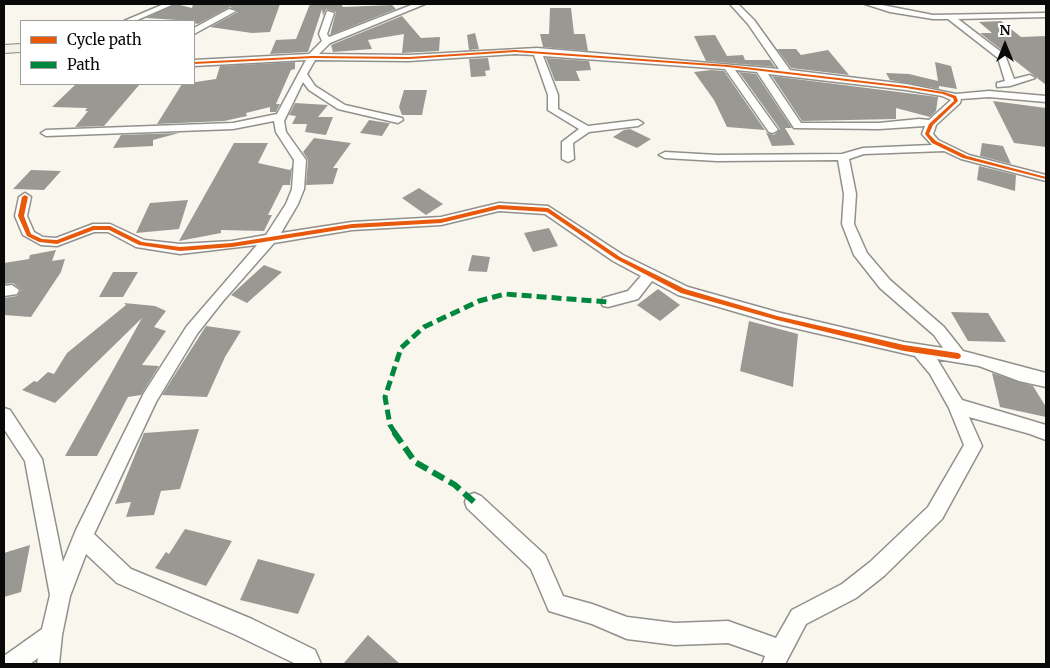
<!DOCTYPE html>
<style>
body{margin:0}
#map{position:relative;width:1050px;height:668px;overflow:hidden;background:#f8f6ed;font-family:Merriweather,serif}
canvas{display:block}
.frame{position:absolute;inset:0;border:5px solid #090909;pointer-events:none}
.legend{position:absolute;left:20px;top:20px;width:175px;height:65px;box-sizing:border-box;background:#fff;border:1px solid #9d9d9d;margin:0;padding:6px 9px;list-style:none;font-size:15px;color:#090909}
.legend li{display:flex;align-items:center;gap:10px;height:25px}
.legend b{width:25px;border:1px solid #9d9d9d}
.north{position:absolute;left:980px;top:20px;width:50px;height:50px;-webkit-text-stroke:4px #fff;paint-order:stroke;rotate:0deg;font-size:14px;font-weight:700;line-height:20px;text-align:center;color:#090909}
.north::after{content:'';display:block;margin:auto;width:18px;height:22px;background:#090909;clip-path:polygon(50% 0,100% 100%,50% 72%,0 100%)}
</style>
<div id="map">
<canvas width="1050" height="668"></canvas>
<div class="frame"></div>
<ul class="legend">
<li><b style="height:6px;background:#e8590c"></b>Cycle path</li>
<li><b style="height:6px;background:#00873e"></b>Path</li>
</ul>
<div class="north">N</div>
</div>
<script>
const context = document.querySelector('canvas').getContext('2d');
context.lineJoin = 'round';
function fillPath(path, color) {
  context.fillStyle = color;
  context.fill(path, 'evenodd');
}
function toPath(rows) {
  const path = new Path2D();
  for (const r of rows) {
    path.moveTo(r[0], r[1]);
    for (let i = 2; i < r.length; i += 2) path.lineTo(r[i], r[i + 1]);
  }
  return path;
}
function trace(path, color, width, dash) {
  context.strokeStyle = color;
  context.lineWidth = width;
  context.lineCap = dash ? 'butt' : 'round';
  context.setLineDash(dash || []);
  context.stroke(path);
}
const building = toPath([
 [176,4,192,8,193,4,280,4,270,32,252,33,210,27,238,12,230,7,198,24,194,23,194,21,146,18],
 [310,4,341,4,343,7,392,5,396,9,330,35,336,12,326,9,323,16,322,9,308,52,270,54,276,40,296,39],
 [550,8,571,8,574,34,585,34,588,51,543,47,540,34,549,34],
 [402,16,421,38,440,37,439,51,402,53,404,34,368,40,372,49,333,52,331,45],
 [1001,21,1021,37,1046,36,1046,85,980,33,992,33,979,22],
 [475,33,479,49,469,50,467,35],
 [715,35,727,56,743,55,745,60,770,60,775,67,706,61,694,36],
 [777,49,796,49,801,55,828,50,849,75,791,68],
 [488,58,490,70,485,71,486,76,471,77,469,59],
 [546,58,589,61,591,70,576,71,580,81,555,81],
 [295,62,295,69,291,70,276,104,280,104,276,112,270,112,270,107,246,113,247,116,224,121,157,124,182,84,216,79,220,66],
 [935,62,951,66,957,89,939,86,939,89,890,80,886,73,909,74,938,81],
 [711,70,724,71,767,133,774,135,780,129,739,72,756,74,792,128,785,128,795,145,772,146,765,130,727,127,714,100,694,72],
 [772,76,938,97,936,111,930,117,896,108,896,119,802,121],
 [76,84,140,84,104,126,75,127,88,111,85,111,87,108,52,107],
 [404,90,427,90,422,115,402,115,399,107],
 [993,101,1046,108,1046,147,1014,143],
 [295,103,328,105,318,117,333,117,326,135,305,132,307,124,292,124,296,116,289,115],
 [369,120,388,123,390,123,382,136,360,133],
 [630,129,651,139,637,148,613,137,624,130],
 [179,133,153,140,153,146,113,148,121,135],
 [314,138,351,143,333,168,338,168,333,184,306,185,308,160,303,152],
 [234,143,268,143,258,163,290,170,292,167,290,185,283,185,268,215,272,215,264,231,221,230,221,233,179,241],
 [982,143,1003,146,1011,164,980,156],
 [979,166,1016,175,1015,191,977,180],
 [31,170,61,171,44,190,13,189],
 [419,188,443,204,426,215,402,198],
 [188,200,179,229,136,233,150,203],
 [549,228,558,246,533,252,524,233],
 [56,250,52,261,65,259,61,272,31,317,4,315,4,298,17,296,21,290,13,283,4,284,4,263,29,259,30,255],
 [472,255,490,257,487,272,468,271],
 [264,265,282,272,247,303,231,295],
 [113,272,138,272,123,297,99,297],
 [658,289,680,305,660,321,637,305],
 [124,303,155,306,166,311,154,327,166,331,142,365,159,366,141,395,128,397,97,456,65,456,142,318,55,403,22,390,34,381,37,382,48,372,54,374,67,353,126,305],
 [951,312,988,313,1006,342,968,341],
 [749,321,798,334,793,387,740,371],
 [206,326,241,331,225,357,207,397,162,395],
 [992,373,1033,386,1046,407,1046,417,1000,407],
 [199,429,180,489,161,491,154,515,126,517,131,502,115,504,144,433],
 [185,529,232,541,206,586,155,568,166,552,169,554],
 [30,545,21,592,4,597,4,553],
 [258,559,315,574,298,614,240,600],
 [368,635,400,664,343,664]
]);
const street = toPath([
 [164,4,174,4,135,21,124,21,164,4],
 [414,4,425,4,330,43,319,54,409,55,537,48,779,69,748,24,730,4,738,4,754,20,790,70,906,84,956,94,989,91,1046,96,1046,102,989,97,961,99,960,103,936,125,933,134,938,140,969,155,1046,175,1046,181,961,159,944,151,864,154,849,159,856,194,854,224,867,253,890,280,944,327,963,351,1046,373,1046,387,1019,381,979,366,937,359,962,400,1046,425,1046,440,1030,434,969,417,982,446,942,519,884,576,856,598,806,624,785,664,762,664,765,656,728,643,675,645,627,639,592,624,549,611,531,569,467,508,465,502,467,496,474,493,481,496,545,555,563,596,592,604,627,617,675,623,728,621,776,638,792,610,842,584,870,562,928,507,964,445,949,408,930,374,915,356,777,324,678,295,652,281,638,299,608,307,603,306,601,302,603,298,628,291,641,276,613,261,545,214,499,211,441,225,352,230,274,243,223,301,197,334,156,402,94,534,131,569,252,619,315,650,321,664,296,664,236,635,117,583,86,554,70,596,62,635,59,664,37,664,38,658,30,664,4,664,4,656,42,629,50,595,25,461,4,429,4,408,10,410,42,459,63,562,76,530,144,393,187,326,257,245,180,254,136,247,108,232,94,232,57,246,41,245,23,235,15,216,19,197,25,193,31,197,27,216,34,232,43,237,56,238,93,224,110,224,144,240,180,244,232,241,266,235,286,204,292,189,294,160,276,132,274,121,233,129,46,136,41,133,46,130,233,123,277,114,306,60,194,66,194,60,309,54,322,41,319,34,327,11,334,13,327,34,329,37,414,4],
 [515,54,534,55,548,95,548,110,579,129,562,142,562,159,568,162,574,159,573,143,589,132,638,126,643,123,638,120,588,126,558,109,558,95,543,56,725,69,769,132,773,133,778,130,735,70,757,72,794,128,879,129,925,126,922,134,932,145,863,148,842,154,717,155,665,152,659,155,665,158,717,161,838,160,844,194,842,224,854,255,880,288,934,335,943,348,904,342,777,312,688,287,623,255,548,206,499,203,441,217,352,222,281,233,298,204,304,189,306,160,286,132,284,121,303,82,309,90,338,109,398,123,403,120,402,118,345,105,315,86,307,74,315,60,409,61,515,54],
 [768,74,906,90,942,96,951,100,929,120,919,119,879,123,801,123,768,74],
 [865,4,877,4,933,15,1046,13,1046,17,958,19,1005,55,1014,79,1030,75,1035,78,1010,86,997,87,997,83,1005,81,998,58,948,19,933,19,890,12,865,4],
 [229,9,236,11,194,34,194,28,229,9],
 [12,285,19,290,17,294,4,296,4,286,12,285]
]);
const secondary = toPath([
 [21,44,21,52,4,53,4,45,21,44]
]);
const quietFar1 = toPath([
 [395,433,390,425,385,397,401,348,424,327,479,301,505,294,608,302]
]);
const quiet = toPath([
 [394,432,415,462,455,485,474,502]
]);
const cycleway = toPath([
 [515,50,728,65,906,86,944,92,956,96,958,101,933,125,929,134,936,141,967,156,1046,177,1046,179,963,158,932,143,925,134,929,124,954,101,953,98,943,94,906,88,728,67,515,52,409,59,312,58,194,64,194,62,312,56,409,57,515,50],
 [25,195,28,197,24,216,31,234,42,239,57,240,93,226,110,226,142,242,180,247,232,243,352,224,441,219,499,205,548,208,620,257,685,289,777,316,904,345,958,353,960,354,961,356,960,358,958,359,904,351,777,320,681,293,616,259,547,212,499,209,441,223,352,228,232,247,180,251,139,245,109,230,94,230,57,244,39,242,27,236,18,216,22,197,25,195]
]);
fillPath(building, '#9a9893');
trace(street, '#91908c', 3);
trace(secondary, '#878682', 2);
fillPath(street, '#fefefc');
fillPath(secondary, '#f3f2e7');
trace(quietFar1, '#00873e', 5, [10, 5]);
trace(quiet, '#00873e', 6, [13, 6]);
fillPath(cycleway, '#e8590c');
</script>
